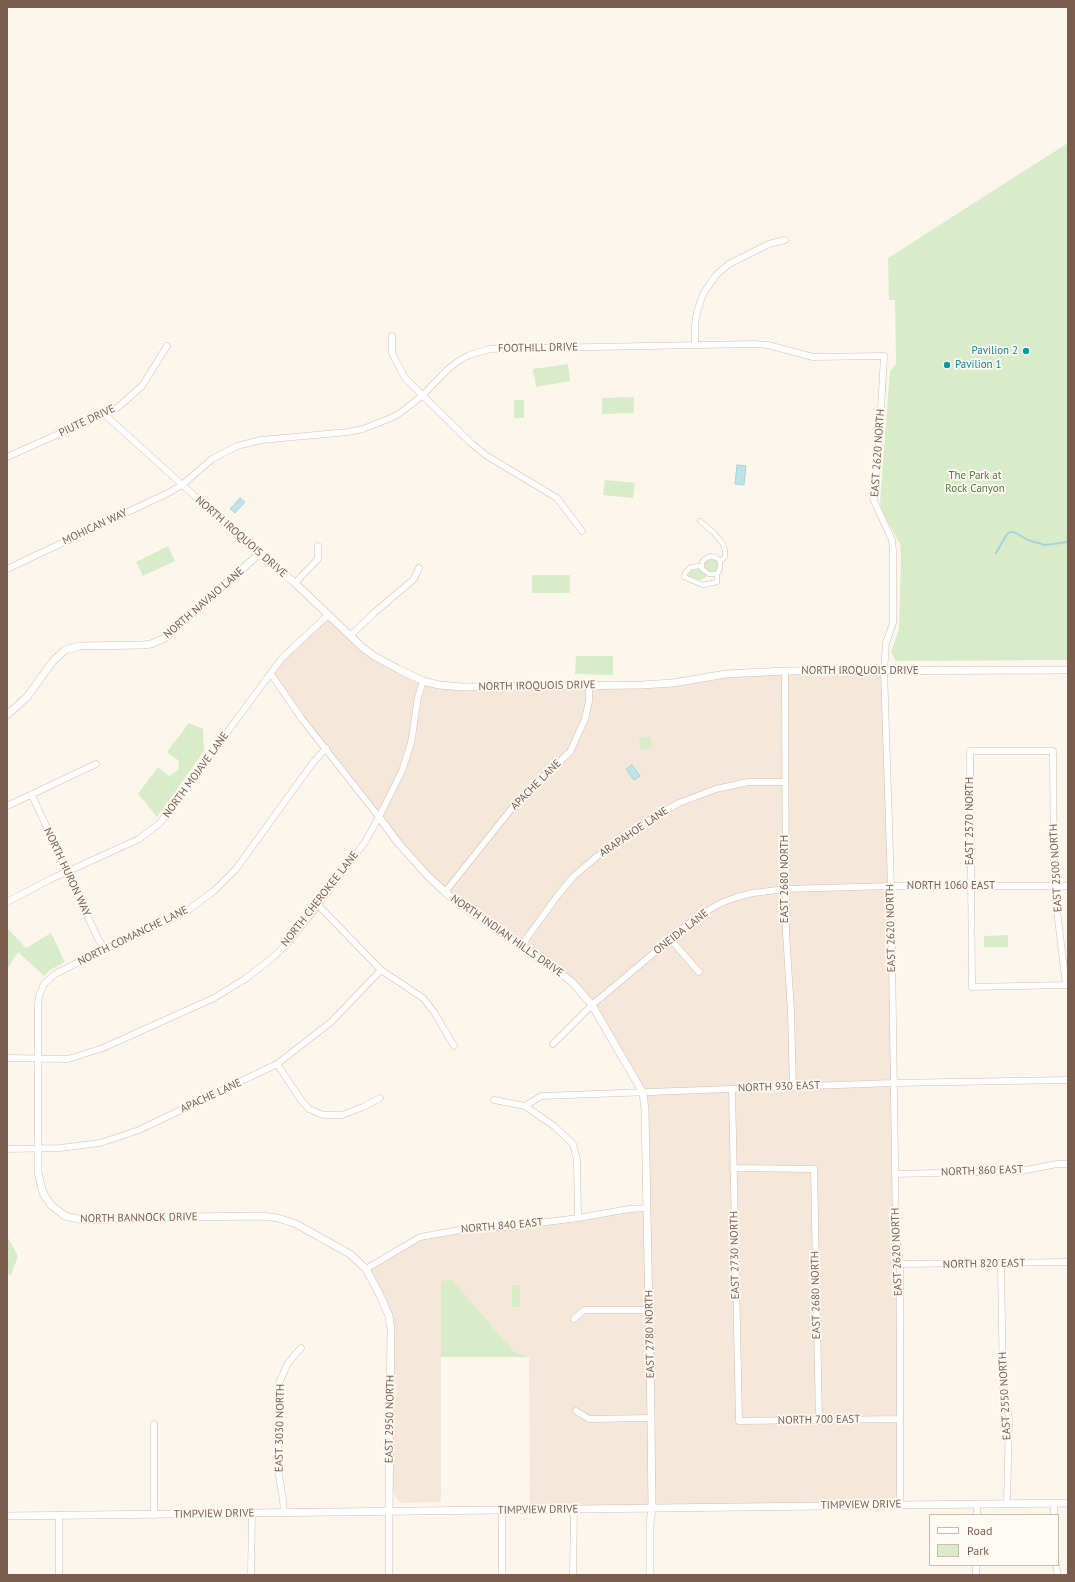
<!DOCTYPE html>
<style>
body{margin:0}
#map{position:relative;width:1075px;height:1582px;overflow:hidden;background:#fdf6ec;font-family:"PT Sans",sans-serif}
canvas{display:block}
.frame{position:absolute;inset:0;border:8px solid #7a5c4d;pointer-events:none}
.legend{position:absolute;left:929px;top:1514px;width:130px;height:52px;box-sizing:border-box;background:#fffaf3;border:1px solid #cabbb1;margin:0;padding:5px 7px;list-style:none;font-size:12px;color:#7a5c4d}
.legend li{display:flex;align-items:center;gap:8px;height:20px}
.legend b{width:20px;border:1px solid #cabbb1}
</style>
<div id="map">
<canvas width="1075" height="1582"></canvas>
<div class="frame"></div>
<ul class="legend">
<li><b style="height:5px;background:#fff"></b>Road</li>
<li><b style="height:11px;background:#d8ecc9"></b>Park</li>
</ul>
</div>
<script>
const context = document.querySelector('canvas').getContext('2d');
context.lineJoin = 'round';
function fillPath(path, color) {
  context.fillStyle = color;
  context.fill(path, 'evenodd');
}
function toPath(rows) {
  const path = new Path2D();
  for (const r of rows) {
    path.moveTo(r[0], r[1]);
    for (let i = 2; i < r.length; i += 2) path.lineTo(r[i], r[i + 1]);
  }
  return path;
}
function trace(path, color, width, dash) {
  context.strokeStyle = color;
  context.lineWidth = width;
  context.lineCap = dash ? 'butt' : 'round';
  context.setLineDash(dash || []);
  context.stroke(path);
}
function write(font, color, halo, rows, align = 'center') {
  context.font = font + ' "PT Sans",sans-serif';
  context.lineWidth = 3.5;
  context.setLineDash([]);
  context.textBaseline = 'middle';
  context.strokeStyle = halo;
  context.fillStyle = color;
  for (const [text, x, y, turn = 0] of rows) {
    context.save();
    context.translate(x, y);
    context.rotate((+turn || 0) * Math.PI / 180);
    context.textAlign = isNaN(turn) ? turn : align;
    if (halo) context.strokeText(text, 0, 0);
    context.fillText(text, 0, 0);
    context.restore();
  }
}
const residential = toPath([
 [328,615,374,656,423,681,464,687,641,685,726,674,884,670,900,1505,530,1510,529,1357,441,1357,441,1502,402,1503,397,1499,389,1486,391,1330,366,1269,420,1237,647,1208,643,1092,572,982,445,892,379,817,271,674]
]);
const green = toPath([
 [1068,143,1068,660,896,661,891,652,899,629,901,557,900,544,882,511,880,503,890,371,896,364,895,300,889,300,888,258],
 [568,364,570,381,536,387,533,369],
 [634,397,634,413,602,414,602,398],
 [514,400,524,400,524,418,514,418],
 [605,480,635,483,633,498,603,495],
 [168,546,175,561,143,576,136,562],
 [710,557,718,561,719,564,717,572,710,573,704,570,704,562],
 [699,568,707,575,706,577,700,580,690,578,688,575,689,572],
 [532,575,570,575,570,593,532,593],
 [576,656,613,656,613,675,575,674],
 [189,723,203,729,204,751,157,817,138,794,158,767,169,776,178,770,179,761,167,752],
 [650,736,653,747,641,750,639,738],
 [7,928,26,948,51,933,65,962,50,970,44,976,18,952,7,969],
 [1008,935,1008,947,984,947,984,936],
 [7,1236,18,1256,11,1275,7,1274],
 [452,1280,514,1352,529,1357,441,1357,441,1281],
 [512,1285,520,1285,520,1307,512,1307]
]);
const water = toPath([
 [737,465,746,466,744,485,735,484,737,465],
 [240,498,245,502,235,513,230,509,240,498],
 [632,765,640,776,634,780,626,769,632,765]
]);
const stream = toPath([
 [996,553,1007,534,1010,532,1014,532,1028,540,1045,545,1068,542]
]);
const pedestrian = toPath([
 [700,521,714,533,723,544,725,550,725,557,720,561],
 [701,566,691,567,685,573,684,577,703,585,717,582,717,574,720,569,720,561,717,558,711,556,705,559,702,562,702,569,709,574,717,574]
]);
const minor = toPath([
 [392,336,392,353,405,378,471,443,487,456,557,498,582,531],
 [695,345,695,324,697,312,703,294,716,275,729,264,769,244,785,240],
 [104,414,259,554],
 [7,457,117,408,142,386,167,346],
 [7,569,168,493,182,485,212,459,237,446,261,440,348,432,363,429,391,418,400,413,423,395,447,370,457,362,469,355,490,349,753,344,768,345,813,357,884,356,878,464,874,487,874,501,892,540,893,551,893,623,886,643,884,670,891,886,896,1232,900,1264,900,1505],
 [295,583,318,559,318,546],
 [351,635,374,613,414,579,419,568],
 [785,671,786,932,791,1012,793,1087],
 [271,674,302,719,379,817],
 [970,751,1053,751,1054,886,1066,985,972,987,970,751],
 [32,795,98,939,105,949],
 [7,806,96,764],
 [445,892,520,798,570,752,585,719,589,701,589,686],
 [7,902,51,879,139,839,160,823,282,658,328,615],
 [318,905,381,970,423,998,434,1012,454,1046],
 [671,940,699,972],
 [521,946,558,895,573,877,595,858,660,813,679,803,716,789,748,782,785,782],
 [553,1044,592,1005,698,916,721,903,737,897,753,893,786,889,891,886,1068,886],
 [7,1058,68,1059,103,1048,214,998,245,979,271,959,287,944,318,905,365,842,379,817,402,771,411,743,418,697,423,681],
 [277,1064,301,1100,309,1109,323,1115,342,1115,363,1107,380,1098],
 [732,1089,739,1421,899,1419],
 [494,1100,525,1106,541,1096,893,1083,1068,1080],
 [525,1106,554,1126,573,1144,577,1160,578,1218],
 [38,1148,38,1004,39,996,44,984,55,974,105,949,174,918,188,910,214,891,236,869,312,764,326,748],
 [7,1149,60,1148,100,1143,139,1130,277,1064,331,1022,381,970],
 [733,1168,814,1169,819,1421],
 [895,1174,1021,1171,1057,1164,1068,1164],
 [900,1264,1068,1262],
 [1001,1264,1003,1387,1009,1418,1007,1503],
 [366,1269,420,1237,471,1228,508,1227,578,1218,629,1209,647,1208],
 [574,1319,584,1310,649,1310],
 [576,1411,589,1419,651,1418],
 [1054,1503,1054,1515],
 [389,1511,389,1575],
 [284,1513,283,1500,278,1469,279,1383,288,1363,301,1348],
 [59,1515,59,1575],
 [154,1515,154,1424],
 [977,1515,977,1504],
 [1056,1565,1058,1575],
 [251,1575,252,1513],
 [502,1575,502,1510],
 [573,1575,574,1509],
 [976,1575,976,1565]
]);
const tertiary = toPath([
 [7,715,27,697,53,661,65,650,80,646,142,645,151,644,165,638,259,554,295,583,363,648,374,656,398,669,423,681,439,685,463,687,641,685,673,683,726,674,785,671,1068,670],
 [379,817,399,844,428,876,445,892,459,904,564,976,572,982,592,1005,643,1093,645,1110,651,1418,652,1509,650,1523,650,1575],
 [38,1148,38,1173,43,1193,51,1205,65,1216,83,1220,182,1217,262,1216,278,1218,296,1224,350,1254,366,1269,379,1293,389,1316,391,1330,389,1511],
 [7,1516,1068,1503]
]);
const markers = [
 [1026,351,4,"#0f9aa8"],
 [947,365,4,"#0f9aa8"]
];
const streetNames = [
 ["FOOTHILL DRIVE",538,348,-1],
 ["PIUTE DRIVE",87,421,-25],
 ["EAST 2620 NORTH",878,453,-86],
 ["MOHICAN WAY",95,527,-25],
 ["NORTH IROQUOIS DRIVE",241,537,41],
 ["NORTH NAVAJO LANE",204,603,-41],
 ["NORTH IROQUOIS DRIVE",860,671],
 ["NORTH IROQUOIS DRIVE",537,686,-1],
 ["NORTH MOJAVE LANE",196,775,-54],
 ["APACHE LANE",536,785,-45],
 ["EAST 2570 NORTH",970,821,-90],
 ["ARAPAHOE LANE",634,832,-34],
 ["EAST 2500 NORTH",1056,868,-93],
 ["NORTH HURON WAY",67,872,65],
 ["EAST 2680 NORTH",785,879,-90],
 ["NORTH 1060 EAST",951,886],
 ["NORTH CHEROKEE LANE",320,899,-52],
 ["EAST 2620 NORTH",891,928,-91],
 ["ONEIDA LANE",681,932,-38],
 ["NORTH COMANCHE LANE",133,936,-26],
 ["NORTH INDIAN HILLS DRIVE",507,936,35],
 ["NORTH 930 EAST",779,1087,-2],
 ["APACHE LANE",211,1096,-25],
 ["NORTH 860 EAST",982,1171,-2],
 ["NORTH BANNOCK DRIVE",139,1218,-1],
 ["NORTH 840 EAST",502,1226,-5],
 ["EAST 2620 NORTH",897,1252,-92],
 ["EAST 2730 NORTH",735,1255,-91],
 ["NORTH 820 EAST",984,1264,-1],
 ["EAST 2680 NORTH",816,1295,-91],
 ["EAST 2780 NORTH",650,1334,-91],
 ["EAST 2550 NORTH",1005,1396,-93],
 ["EAST 2950 NORTH",390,1419,-89],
 ["NORTH 700 EAST",819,1420,-1],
 ["EAST 3030 NORTH",280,1428,-89],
 ["TIMPVIEW DRIVE",861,1505,-1],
 ["TIMPVIEW DRIVE",538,1510,-1],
 ["TIMPVIEW DRIVE",214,1514,-1]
];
const cultureNames = [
 ["Pavilion 2",1018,351],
 ["Pavilion 1",955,365,"left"]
];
const parkNames = [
 ["The Park at",975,476],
 ["Rock Canyon",975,489]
];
fillPath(residential, '#f5e8da');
fillPath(green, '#d8ecc9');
fillPath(water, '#bfe3e8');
trace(water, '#a5d3da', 1);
trace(stream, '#a5d3da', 2);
trace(pedestrian, '#d1beb0', 5.5);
trace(minor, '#d1beb0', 7);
trace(tertiary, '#d1beb0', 8);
trace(pedestrian, '#fff', 4.5);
trace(minor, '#fff', 6);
trace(tertiary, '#fff', 7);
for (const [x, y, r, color] of markers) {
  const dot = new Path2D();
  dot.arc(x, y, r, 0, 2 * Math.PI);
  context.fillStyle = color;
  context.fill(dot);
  trace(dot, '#fffaf3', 1.5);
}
write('11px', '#7a5c4d', '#fffaf3', streetNames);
write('11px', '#0d838f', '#fffaf3', cultureNames, 'right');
write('11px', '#537a41', '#fffaf3', parkNames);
</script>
